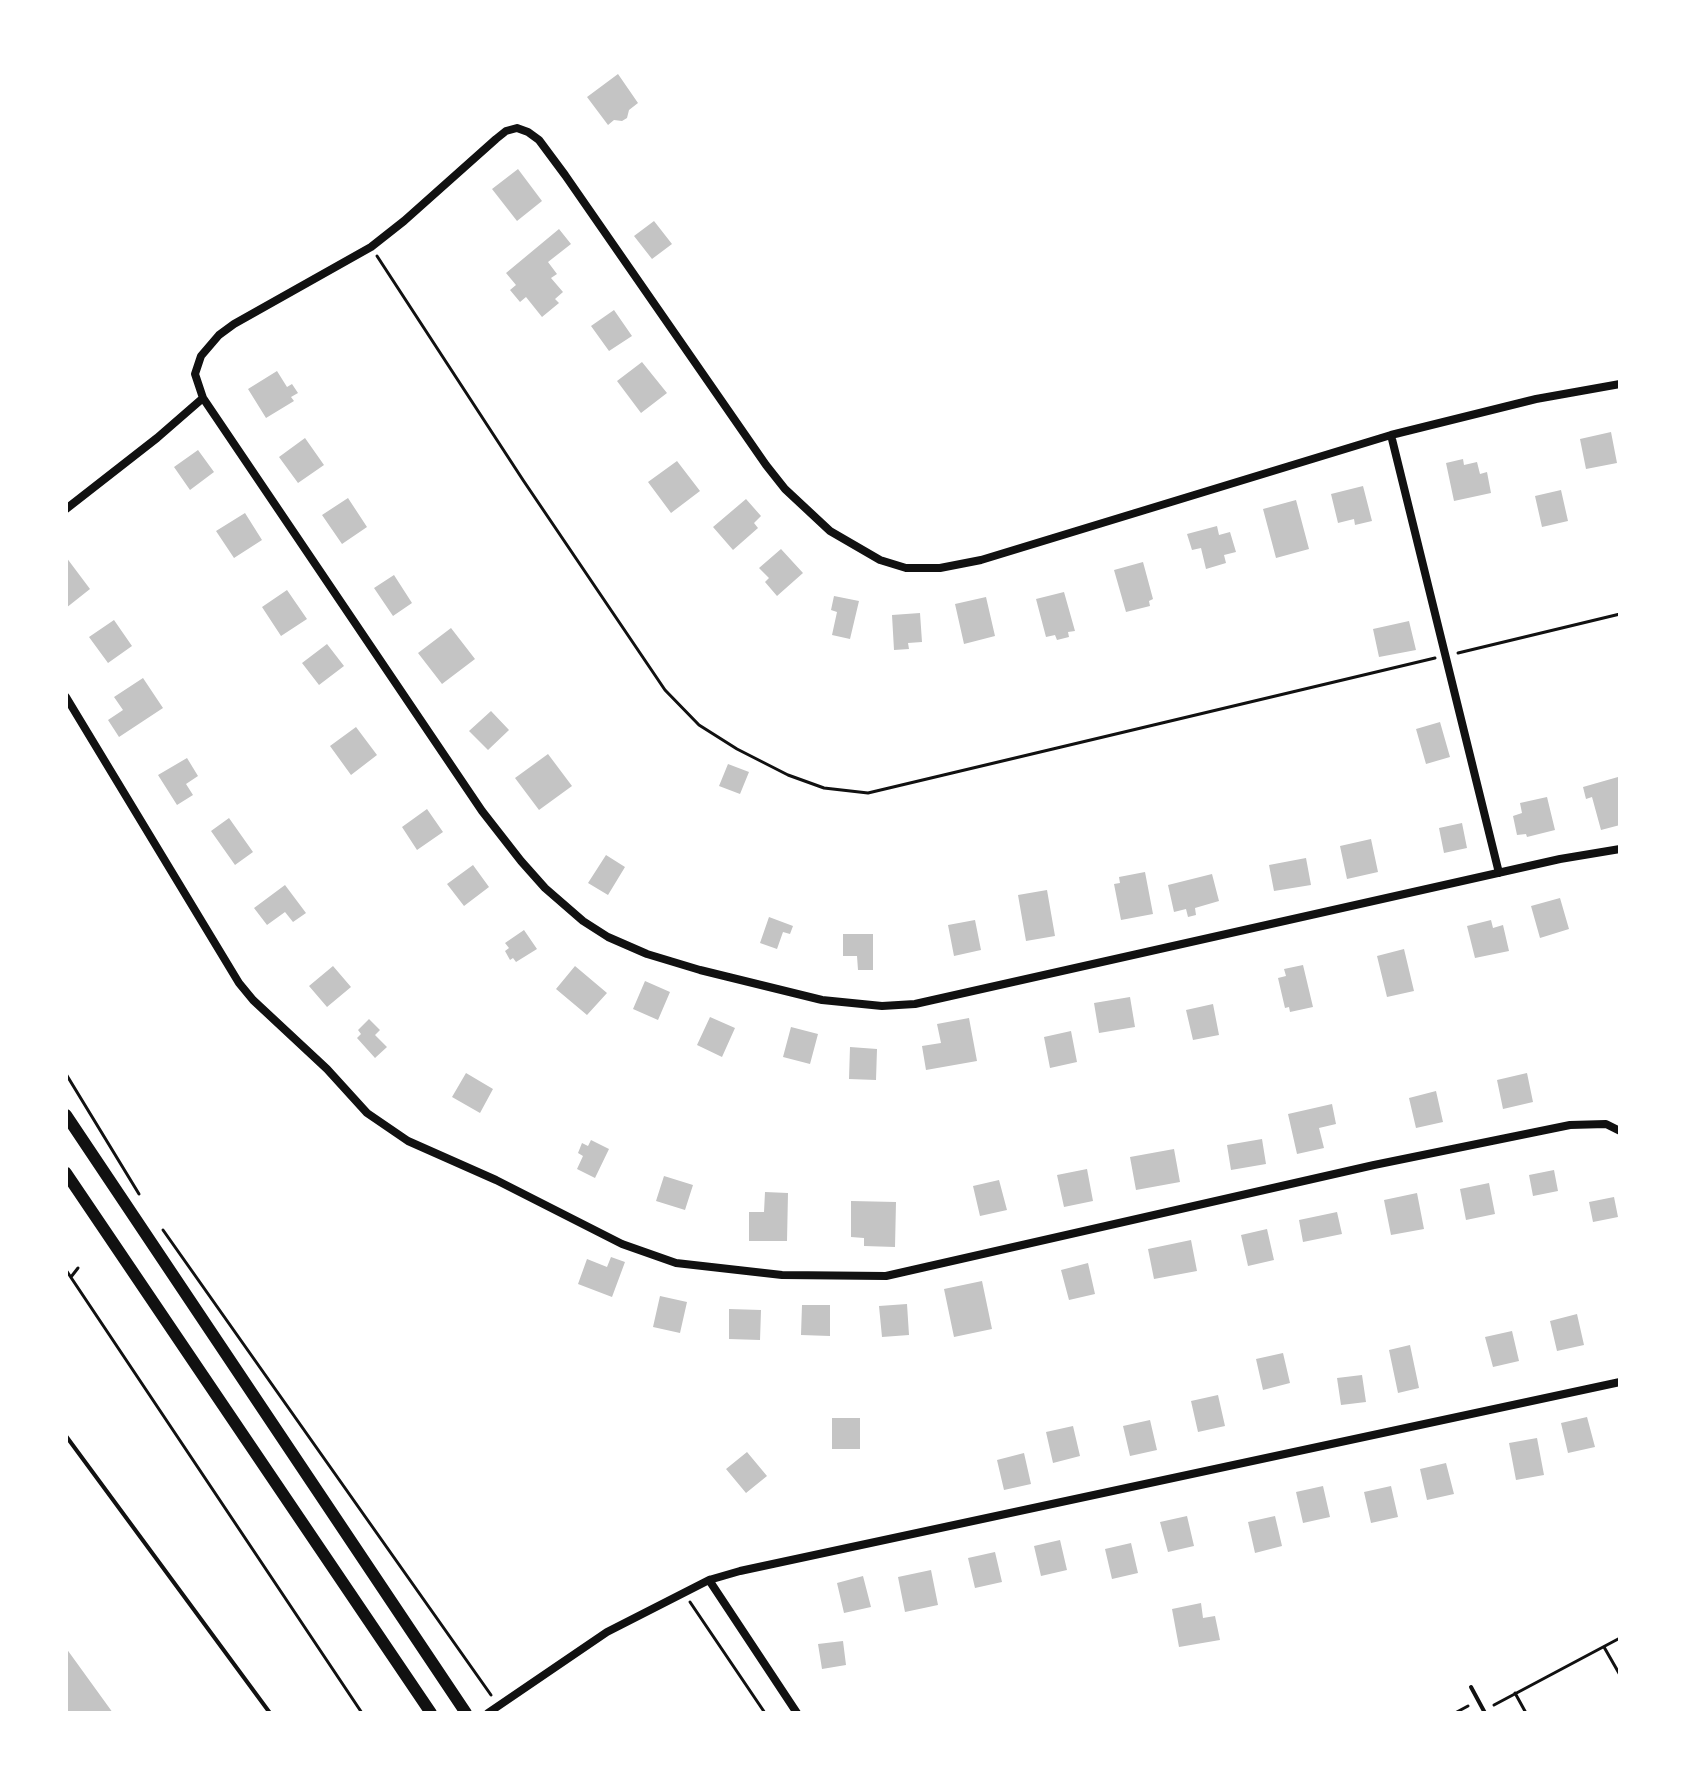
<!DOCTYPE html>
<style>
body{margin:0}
#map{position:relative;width:1686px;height:1779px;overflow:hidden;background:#fff;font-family:Commissioner,sans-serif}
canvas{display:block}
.frame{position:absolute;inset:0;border:68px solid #fff;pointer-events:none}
</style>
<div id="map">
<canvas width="1686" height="1779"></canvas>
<div class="frame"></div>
</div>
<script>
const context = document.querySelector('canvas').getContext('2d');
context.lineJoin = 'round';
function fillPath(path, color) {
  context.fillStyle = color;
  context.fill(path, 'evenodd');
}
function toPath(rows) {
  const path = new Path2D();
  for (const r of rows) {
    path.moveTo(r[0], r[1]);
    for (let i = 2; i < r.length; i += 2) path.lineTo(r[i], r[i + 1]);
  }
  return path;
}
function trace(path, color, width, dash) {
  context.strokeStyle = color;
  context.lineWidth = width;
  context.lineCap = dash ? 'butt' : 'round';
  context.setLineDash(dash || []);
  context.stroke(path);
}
const building = toPath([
 [618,74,638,103,629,110,627,118,622,121,614,120,608,125,587,97],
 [518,169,542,201,517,221,492,189],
 [654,221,672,244,652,259,634,236],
 [559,229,571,244,548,262,557,274,551,278,563,292,555,299,559,303,542,317,526,297,520,302,510,290,516,285,506,273],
 [614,310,632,336,609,351,591,326],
 [642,362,667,393,641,413,617,381],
 [277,371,287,387,292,384,298,393,291,397,294,401,266,418,248,389],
 [1611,432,1617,463,1586,469,1580,439],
 [305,438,324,465,298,483,279,457],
 [198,450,214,472,190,490,174,467],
 [1463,459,1464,465,1477,462,1480,474,1487,472,1491,493,1454,501,1446,463],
 [677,461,700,491,671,513,648,482],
 [1363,486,1372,521,1355,525,1354,519,1338,523,1331,494],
 [1561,490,1568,521,1542,527,1535,496],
 [348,498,367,527,342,544,322,515],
 [746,499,761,516,754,523,758,528,733,550,713,527],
 [1296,500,1309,549,1276,558,1263,509],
 [245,513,262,540,234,558,216,531],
 [1217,526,1219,535,1230,532,1236,552,1224,555,1226,563,1206,569,1201,548,1192,550,1187,534],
 [781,549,803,573,777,596,765,582,769,578,759,568],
 [66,557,90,589,66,608],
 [1143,562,1153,599,1149,601,1150,606,1126,612,1114,570],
 [394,575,412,603,393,616,374,588],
 [287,590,307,619,281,636,262,607],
 [1064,592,1075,631,1068,632,1069,637,1057,640,1055,635,1046,637,1036,599],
 [834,596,859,601,850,639,832,635,837,612,831,610],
 [986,597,995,636,964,644,955,604],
 [920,613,922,642,908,643,909,649,894,650,892,615],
 [114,620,132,646,108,663,89,637],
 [1409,621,1416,650,1379,657,1373,629],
 [451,628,475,659,442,684,418,653],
 [327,644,344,666,319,685,302,663],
 [143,678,163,708,119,737,108,720,123,710,114,697],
 [491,711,509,730,488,750,469,731],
 [1440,722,1450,757,1426,764,1416,729],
 [356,727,377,755,351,775,330,746],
 [548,754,572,786,539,810,515,778],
 [187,758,198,776,186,784,193,795,177,805,158,775],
 [728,764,749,772,740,794,719,786],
 [1618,777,1620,825,1601,830,1592,797,1586,799,1583,787],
 [1547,797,1555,830,1527,837,1526,834,1517,835,1513,816,1522,813,1520,803],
 [427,809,443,832,417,850,402,827],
 [229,818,253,852,235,865,211,831],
 [1462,823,1467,848,1444,853,1439,828],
 [1371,839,1378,872,1347,879,1340,846],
 [606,855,625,867,608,895,588,883],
 [1306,858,1311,885,1274,891,1269,865],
 [473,865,489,887,464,906,447,884],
 [1145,872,1153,914,1121,920,1114,884,1120,883,1119,877],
 [1212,874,1219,901,1195,908,1196,915,1188,917,1186,909,1174,912,1168,885],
 [285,885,306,913,293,922,285,912,267,925,254,908],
 [1047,890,1055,936,1026,941,1018,895],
 [1560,898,1569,929,1540,938,1531,906],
 [769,917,793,926,790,934,783,932,777,949,760,943],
 [975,920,981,950,954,956,948,925],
 [1491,920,1493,928,1503,925,1509,951,1475,958,1467,926],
 [524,930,537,949,516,962,513,958,510,960,505,951,509,948,505,943],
 [843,934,873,934,873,970,858,970,857,956,843,956],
 [1404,949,1414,991,1387,997,1377,956],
 [1303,965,1313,1007,1290,1012,1289,1007,1285,1008,1278,978,1286,976,1284,969],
 [333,966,351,987,327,1007,309,986],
 [575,966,607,993,587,1015,556,989],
 [645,981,670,992,658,1020,633,1009],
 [1130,997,1135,1027,1099,1033,1094,1003],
 [1213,1004,1219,1035,1193,1040,1186,1010],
 [710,1017,735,1028,722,1057,697,1045],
 [969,1018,977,1061,926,1070,922,1046,941,1043,937,1024],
 [369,1019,380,1030,375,1035,387,1047,375,1058,357,1038,361,1034,358,1030],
 [791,1027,818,1034,810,1064,783,1057],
 [1071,1031,1077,1062,1050,1068,1044,1037],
 [850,1047,877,1049,876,1080,849,1079],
 [466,1073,493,1089,480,1113,452,1097],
 [1527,1073,1533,1102,1503,1109,1497,1080],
 [1436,1091,1443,1122,1416,1128,1409,1098],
 [1332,1104,1336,1124,1319,1128,1324,1148,1297,1154,1288,1114],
 [1262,1139,1266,1164,1231,1170,1227,1145],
 [591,1140,609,1149,595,1178,577,1169,583,1156,578,1153,582,1143,588,1146],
 [1174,1149,1180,1182,1136,1190,1130,1157],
 [1087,1169,1093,1201,1064,1207,1057,1175],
 [1554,1170,1558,1191,1533,1196,1529,1175],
 [664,1176,693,1185,685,1210,656,1201],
 [999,1180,1007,1210,980,1216,973,1186],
 [1489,1183,1495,1214,1466,1220,1460,1189],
 [765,1192,788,1193,787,1241,749,1241,749,1212,764,1212],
 [1417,1193,1424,1229,1391,1235,1384,1200],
 [1614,1197,1618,1217,1593,1222,1589,1202],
 [851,1201,896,1202,895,1247,864,1246,864,1238,851,1237],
 [1337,1212,1342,1234,1303,1242,1299,1220],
 [1267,1229,1274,1260,1248,1266,1241,1235],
 [1191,1240,1197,1271,1154,1279,1148,1249],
 [611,1257,625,1262,612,1297,578,1284,587,1259,607,1267],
 [1088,1263,1095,1294,1069,1300,1061,1270],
 [982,1281,992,1329,954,1337,944,1289],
 [660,1296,687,1302,680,1333,653,1327],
 [907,1304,909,1335,882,1337,879,1306],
 [802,1305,830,1305,830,1336,801,1335],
 [729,1309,761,1310,760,1340,729,1339],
 [1577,1314,1584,1345,1557,1351,1550,1321],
 [1512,1331,1519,1361,1493,1367,1485,1337],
 [1410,1345,1419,1388,1398,1393,1389,1350],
 [1283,1353,1290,1383,1263,1390,1256,1359],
 [1362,1375,1366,1402,1341,1405,1337,1378],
 [1218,1395,1225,1426,1198,1432,1191,1401],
 [1587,1417,1595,1447,1568,1453,1561,1423],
 [832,1418,860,1418,860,1449,832,1449],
 [1150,1420,1157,1450,1130,1456,1123,1426],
 [1073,1426,1080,1456,1053,1463,1046,1432],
 [1537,1438,1544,1475,1516,1480,1509,1443],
 [747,1452,767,1476,746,1493,726,1469],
 [1024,1453,1031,1484,1004,1490,997,1460],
 [1446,1463,1454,1494,1427,1500,1420,1469],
 [1323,1486,1330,1517,1303,1523,1296,1492],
 [1391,1486,1398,1517,1371,1523,1364,1492],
 [1187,1516,1194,1546,1168,1552,1160,1522],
 [1275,1516,1282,1546,1255,1553,1248,1522],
 [1060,1540,1067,1570,1041,1576,1034,1546],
 [1131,1543,1138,1573,1112,1579,1105,1549],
 [995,1552,1002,1582,975,1588,968,1558],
 [931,1570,938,1605,905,1612,898,1577],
 [863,1576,871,1607,844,1613,837,1583],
 [1201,1603,1203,1618,1215,1616,1220,1640,1179,1647,1172,1609],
 [843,1641,846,1665,822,1669,818,1644],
 [66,1648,113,1713,66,1713]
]);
const path = toPath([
 [377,256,523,480,665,690,699,725,737,749,788,775,824,788,868,793,1435,658],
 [1458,653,1620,614],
 [66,1074,139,1194],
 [163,1230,491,1695],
 [66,1270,362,1713],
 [71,1277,78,1268],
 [690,1602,765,1713],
 [1604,1647,1620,1675],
 [1515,1693,1526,1713],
 [1494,1705,1620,1638],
 [1455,1713,1468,1706]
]);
const service = toPath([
 [66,1436,270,1713],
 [1471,1687,1485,1713]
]);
const minor = toPath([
 [1620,384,1536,399,1391,435,981,560,940,568,906,568,880,560,830,531,785,489,766,465,565,175,539,140,528,132,517,128,506,131,496,139,404,221,371,247,234,324,219,335,201,356,195,374,203,398,482,811,521,861,545,888,583,921,608,937,647,954,700,970,822,1000,882,1006,915,1004,1560,859,1620,849],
 [1391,435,1499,873],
 [66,509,157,438,203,398],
 [66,697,239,983,253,1000,327,1069,367,1113,408,1141,496,1180,622,1244,676,1263,782,1275,886,1276,1374,1165,1570,1125,1606,1124,1620,1131],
 [709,1580,797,1713],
 [488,1713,607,1632,709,1580,740,1571,1620,1382]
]);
const primary = toPath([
 [66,1115,466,1713],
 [66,1173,431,1713]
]);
fillPath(building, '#c4c4c4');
trace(path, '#111', 3);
trace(service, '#111', 4);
trace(minor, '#111', 8);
trace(primary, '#111', 12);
</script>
